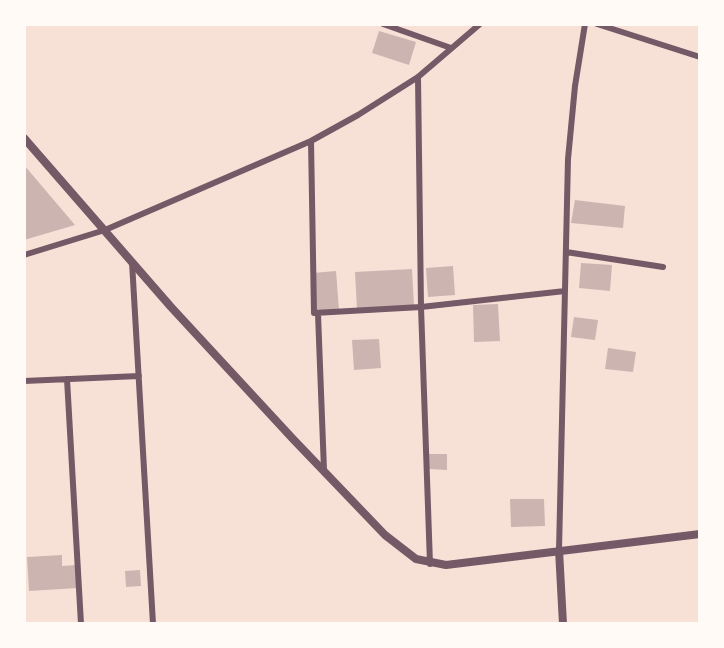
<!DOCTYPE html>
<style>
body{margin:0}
#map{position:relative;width:724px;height:648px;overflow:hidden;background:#f7e1d7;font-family:Figtree,sans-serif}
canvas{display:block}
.frame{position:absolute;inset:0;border:26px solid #fffaf5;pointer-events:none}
</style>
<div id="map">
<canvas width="724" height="648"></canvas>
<div class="frame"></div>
</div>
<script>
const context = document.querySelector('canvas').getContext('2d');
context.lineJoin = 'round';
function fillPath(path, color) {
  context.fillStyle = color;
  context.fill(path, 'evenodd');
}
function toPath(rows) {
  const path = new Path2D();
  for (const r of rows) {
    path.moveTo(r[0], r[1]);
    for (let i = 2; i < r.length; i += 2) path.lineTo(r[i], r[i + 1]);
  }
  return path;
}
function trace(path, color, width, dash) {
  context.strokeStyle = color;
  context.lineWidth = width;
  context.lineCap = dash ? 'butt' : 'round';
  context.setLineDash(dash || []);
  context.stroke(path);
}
const building = toPath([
 [379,31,416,42,409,65,372,53],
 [24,165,75,225,24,240],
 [575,200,625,206,623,228,571,223],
 [581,263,612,265,610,291,579,288],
 [453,266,455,295,428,297,426,268],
 [412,269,414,306,357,309,355,272],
 [336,271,339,310,316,312,313,273],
 [498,304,500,341,474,342,473,305],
 [574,317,598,320,595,340,571,337],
 [379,339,381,368,354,370,352,340],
 [608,348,636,352,633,372,605,369],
 [429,454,447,454,447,470,429,469],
 [510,499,544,499,545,526,511,527],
 [62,555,62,566,76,565,78,588,29,591,27,557],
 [140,570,141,586,126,587,125,571]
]);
const minor = toPath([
 [383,24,451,48],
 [597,24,700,57],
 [418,77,421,307,430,564],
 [311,141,314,313,421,307,565,291],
 [566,252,663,267],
 [24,255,105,230,311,141,358,115,418,77,480,24],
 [132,262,153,624],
 [318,314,324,470],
 [67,379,81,624],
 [24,381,139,376],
 [559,550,568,159,575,86,585,24]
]);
const tertiary = toPath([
 [24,138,171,307,293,439,385,535,416,559,446,565,700,534],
 [559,550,563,624]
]);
fillPath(building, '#ccb4b1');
trace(minor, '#755966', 6);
trace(tertiary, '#755966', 8);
</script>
